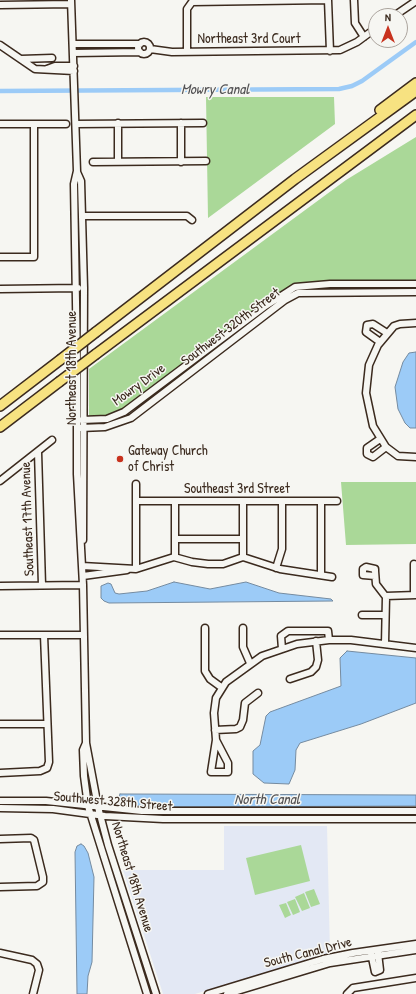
<!DOCTYPE html>
<style>
body{margin:0}
#map{position:relative;width:416px;height:994px;overflow:hidden;background:#f6f6f2;font-family:"Patrick Hand",sans-serif}
canvas{display:block}
.north{position:absolute;left:368px;top:8px;width:40px;height:40px;box-sizing:border-box;background:#f6f6f2;border:1px solid #aba49d;border-radius:50%;rotate:0deg;font-size:11px;font-weight:700;line-height:16px;text-align:center;color:#3b2a1e}
.north::after{content:'';display:block;margin:auto;width:14px;height:18px;background:#c8321e;clip-path:polygon(50% 0,100% 100%,50% 72%,0 100%)}
</style>
<div id="map">
<canvas width="416" height="994"></canvas>
<div class="north">N</div>
</div>
<script>
const context = document.querySelector('canvas').getContext('2d');
context.lineJoin = 'round';
function fillPath(path, color) {
  context.fillStyle = color;
  context.fill(path, 'evenodd');
}
function toPath(rows) {
  const path = new Path2D();
  for (const r of rows) {
    if (r.length === 3) {
      path.moveTo(r[0] + r[2], r[1]);
      path.arc(r[0], r[1], r[2], 0, 2 * Math.PI);
      continue;
    }
    path.moveTo(r[0], r[1]);
    for (let i = 2; i < r.length; i += 2) path.lineTo(r[i], r[i + 1]);
  }
  return path;
}
function trace(path, color, width, dash) {
  context.strokeStyle = color;
  context.lineWidth = width;
  context.lineCap = dash ? 'butt' : 'round';
  context.setLineDash(dash || []);
  context.stroke(path);
}
function write(font, color, halo, rows, align = 'center') {
  context.font = font + ' "Patrick Hand",sans-serif';
  context.lineWidth = 3;
  context.setLineDash([]);
  context.textBaseline = 'middle';
  context.strokeStyle = halo;
  context.fillStyle = color;
  for (const [text, x, y, turn = 0] of rows) {
    context.save();
    context.translate(x, y);
    context.rotate((+turn || 0) * Math.PI / 180);
    context.textAlign = isNaN(turn) ? turn : align;
    if (halo) context.strokeText(text, 0, 0);
    context.fillText(text, 0, 0);
    context.restore();
  }
}
const built = toPath([
 [224,826,327,826,330,953,195,994,163,994,123,870,224,870]
]);
const green = toPath([
 [206,97,334,97,335,124,208,218],
 [416,137,416,282,305,282,290,286,251,312,123,410,105,417,89,416,89,369,346,180],
 [341,482,416,482,416,544,346,545],
 [98,825,100,827,117,882,114,885,97,826],
 [301,845,310,881,255,895,246,858],
 [314,889,320,904,311,907,305,892],
 [304,893,310,908,302,911,295,897],
 [295,899,300,912,293,915,287,902],
 [286,903,291,915,285,918,279,905],
 [132,936,136,942,153,994,149,994]
]);
const water = toPath([
 [416,352,416,428,410,428,405,423,398,409,395,387,403,362,409,353,416,352],
 [174,582,210,589,246,582,279,593,331,599,333,601,109,603,104,601,101,598,101,586,108,583,111,584,115,593,119,594,147,591,174,582],
 [347,651,416,658,416,703,361,724,300,743,296,750,295,770,289,784,264,783,253,774,253,751,260,745,266,716,270,712,341,686,340,658,347,651],
 [120,794,416,795,416,806,158,807,124,805,117,803,120,794],
 [81,844,84,846,88,853,94,877,92,962,88,976,87,994,77,994,75,852,77,846,81,844]
]);
const canal = toPath([
 [0,91,339,89,352,86,362,81,416,42]
]);
const minor = toPath([
 [71,0,77,171,74,184,77,361,77,474,83,585,86,743,98,807,108,845,156,994],
 [328,0,330,51],
 [354,0,355,23,364,37],
 [0,5,71,4],
 [394,16,416,1],
 [144,48,6],
 [73,44,140,44],
 [0,45,35,69,74,71],
 [150,49,172,52,340,50,357,42,376,28],
 [187,51,187,9,192,2,328,0],
 [73,53,140,52],
 [21,59,52,58],
 [47,69,55,66,74,66],
 [118,123,118,162],
 [181,123,181,162],
 [0,124,34,124,34,257,0,257],
 [34,124,66,124],
 [76,124,203,123],
 [93,162,206,161],
 [77,172,81,181,84,288,83,540],
 [82,216,187,216,192,220],
 [0,289,78,288],
 [416,323,400,324,394,326,378,345,369,365,366,393,373,426,386,447,398,456,416,457],
 [380,342,366,332,367,325,373,324,387,333],
 [82,420,107,419,124,412,264,307,295,287,330,284,416,284],
 [80,428,105,427,131,418,285,300,298,293,416,292],
 [380,439,367,448,367,454,373,457,386,447],
 [38,452,42,585],
 [0,481,52,440],
 [136,484,136,569],
 [136,501,337,501],
 [175,501,175,557],
 [175,539,243,539],
 [243,557,243,501],
 [414,564,414,595],
 [82,566,136,569,174,557,192,562,208,564,223,564,243,557,280,569,332,577],
 [276,568,282,549,282,501],
 [321,575,321,501],
 [83,576,127,570],
 [375,576,363,575,363,569,366,567,375,569,375,571,376,584,386,597,385,644],
 [0,586,83,585],
 [386,596,416,595],
 [362,615,385,615],
 [205,628,205,671,210,679,221,687],
 [243,628,243,647,250,663],
 [0,635,83,635],
 [282,649,281,636,288,631,328,631,329,640],
 [290,679,311,672,316,667,318,660,316,641],
 [0,724,47,724],
 [215,730,236,729,240,727,243,720,245,703,258,693],
 [216,740,228,763,228,772,211,772,216,740,214,713,216,698,226,682,262,656,297,644,329,640,351,640,416,648],
 [86,743,83,750,84,776,88,806,147,994],
 [0,773,40,771,47,768,49,762,44,635],
 [0,801,46,801,142,811,416,811],
 [0,808,53,809,105,816,163,819,416,819],
 [0,839,31,838,34,840,43,877,43,882,37,886,0,887],
 [0,953,32,960,37,964,39,970,33,994],
 [371,953,375,972,380,970,378,953],
 [208,994,323,959,353,953,416,944],
 [227,994,330,963,416,950],
 [347,994,353,988,416,978]
]);
const highway = toPath([
 [380,110,416,83],
 [96,332,295,179,416,91],
 [96,354,416,115],
 [0,406,60,360],
 [0,427,59,382]
]);
const highwayBridge = toPath([
 [60,360,96,332],
 [59,382,96,354]
]);
const markers = [
 [120,459,4,"#c8321e"]
];
const streetNames = [
 ["Northeast 3rd Court",249,39],
 ["Southwest 320th Street",231,327,-37],
 ["Northeast 18th Avenue",72,368,-90],
 ["Mowry Drive",139,385,-36],
 ["Southeast 3rd Street",237,489],
 ["Southeast 17th Avenue",28,519,-92],
 ["Southwest 328th Street",113,802,5],
 ["Northeast 18th Avenue",132,877,73],
 ["South Canal Drive",308,953,-14]
];
const poiNames = [
 ["Gateway Church",128,451],
 ["of Christ",128,467]
];
const waterNames = [
 ["Mowry Canal",215,90],
 ["North Canal",267,800]
];
fillPath(built, '#e3e8f4');
fillPath(green, '#aad898');
fillPath(water, '#9ccbf7');
trace(water, '#758ba0', 1);
trace(canal, '#9ccbf7', 4.5);
trace(minor, '#3b2a1e', 9);
trace(highway, '#3b2a1e', 12);
trace(minor, '#f6f6f2', 6);
trace(highway, '#f7e281', 9);
trace(highwayBridge, '#3b2a1e', 12, []);
trace(highwayBridge, '#f7e281', 9);
for (const [x, y, r, color] of markers) {
  const dot = new Path2D();
  dot.arc(x, y, r, 0, 2 * Math.PI);
  context.fillStyle = color;
  context.fill(dot);
  trace(dot, '#f6f6f2', 1.5);
}
write('14px', '#3b2a1e', '#f6f6f2', streetNames);
write('14px', '#3b2a1e', '#f6f6f2', poiNames, 'left');
write('italic 15px', '#535254', '#f6f6f2', waterNames);
</script>
